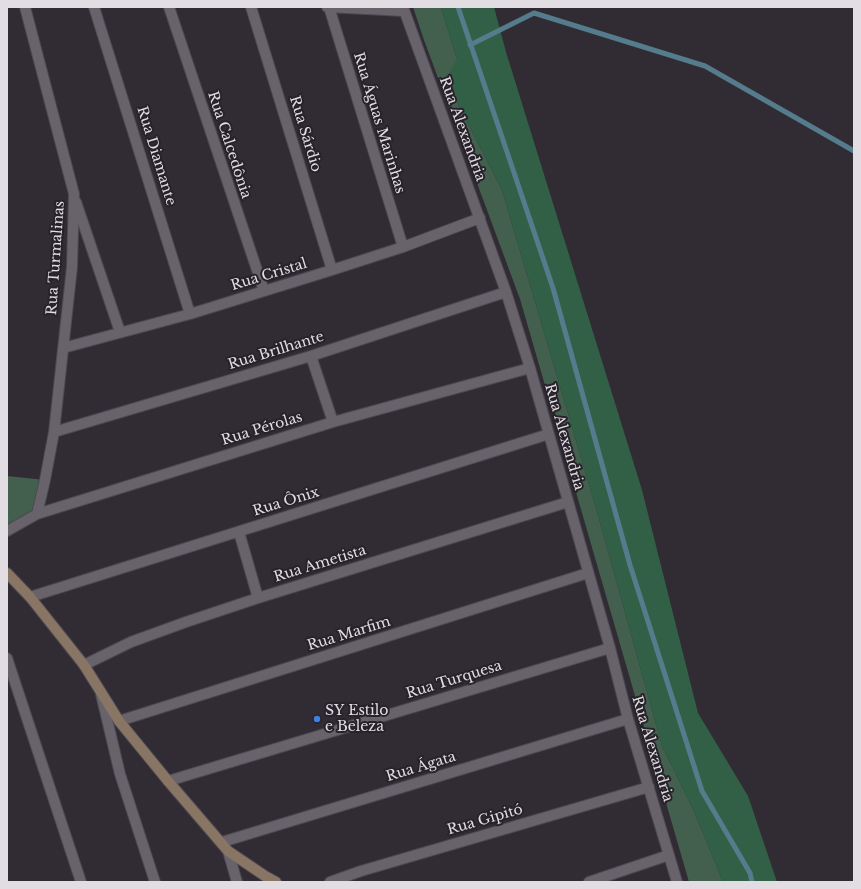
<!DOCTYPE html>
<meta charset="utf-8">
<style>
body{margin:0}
#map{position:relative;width:861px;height:889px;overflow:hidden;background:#312c34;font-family:"Libre Baskerville",serif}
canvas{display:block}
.frame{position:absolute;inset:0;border:8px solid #e1dde3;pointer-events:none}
</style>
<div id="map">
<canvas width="861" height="889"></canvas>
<div class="frame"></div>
</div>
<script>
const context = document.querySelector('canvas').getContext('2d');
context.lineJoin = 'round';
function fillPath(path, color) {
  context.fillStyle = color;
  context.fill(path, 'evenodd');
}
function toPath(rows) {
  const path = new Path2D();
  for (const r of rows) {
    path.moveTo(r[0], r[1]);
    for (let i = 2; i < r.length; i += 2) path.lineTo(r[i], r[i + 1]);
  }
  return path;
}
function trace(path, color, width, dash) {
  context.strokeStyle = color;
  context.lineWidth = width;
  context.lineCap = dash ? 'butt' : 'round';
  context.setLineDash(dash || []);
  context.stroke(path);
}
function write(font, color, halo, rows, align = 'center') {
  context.font = font + ' "Libre Baskerville",serif';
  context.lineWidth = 4;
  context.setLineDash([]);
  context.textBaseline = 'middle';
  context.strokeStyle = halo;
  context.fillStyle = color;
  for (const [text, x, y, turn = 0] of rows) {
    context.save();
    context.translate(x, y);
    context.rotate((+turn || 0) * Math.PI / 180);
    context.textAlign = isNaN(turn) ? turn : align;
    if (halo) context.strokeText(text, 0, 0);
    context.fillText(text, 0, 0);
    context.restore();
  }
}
const green = toPath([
 [413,7,441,7,457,59,457,102,502,190,598,515,662,746,694,811,723,882,689,882,520,299,424,40],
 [7,476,45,480,37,514,7,531]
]);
const forest = toPath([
 [441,7,494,7,506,52,642,490,698,713,748,796,777,882,723,882,694,811,662,746,598,515,502,190,457,102,448,75,457,59]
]);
const stream = toPath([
 [458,7,553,288,630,565,702,791,750,873,752,882],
 [470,45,534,13,705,66,854,151]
]);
const minor = toPath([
 [25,7,74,194,72,267,54,432,45,480,37,514],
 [94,7,190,314],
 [169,7,264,291],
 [251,7,332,270],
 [327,7,404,11],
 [329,7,403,247],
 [403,7,506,292,530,368,610,648,628,719,677,882],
 [76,202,120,332],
 [63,348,190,314,332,270,403,247,480,218],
 [311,356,333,422],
 [54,432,311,356,506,292],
 [7,531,37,514,333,422,530,368],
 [239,532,258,598],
 [30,597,549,434],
 [7,658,81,882],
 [84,665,131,642,186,622,258,598,568,502],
 [101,694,120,774,155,882],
 [119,721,588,573],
 [168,781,610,648],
 [222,842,628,719],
 [228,851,237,882],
 [330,882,361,871,649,787],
 [589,882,669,855]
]);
const secondary = toPath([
 [7,573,30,597,84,665,119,721,168,781,228,851,265,876,276,882]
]);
const markers = [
 [317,719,4,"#3f7fe0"]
];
const streetNames = [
 ["Rua Águas Marinhas",379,123,73],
 ["Rua Alexandria",462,129,70],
 ["Rua Sárdio",305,134,73],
 ["Rua Calcedônia",229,145,72],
 ["Rua Diamante",156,156,73],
 ["Rua Turmalinas",56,258,-86],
 ["Rua Cristal",269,275,-17],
 ["Rua Brilhante",276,351,-17],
 ["Rua Pérolas",262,429,-17],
 ["Rua Alexandria",564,437,74],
 ["Rua Ônix",286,502,-17],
 ["Rua Ametista",320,564,-17],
 ["Rua Marfim",349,634,-17],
 ["Rua Turquesa",454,680,-17],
 ["Rua Alexandria",652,749,73],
 ["Rua Ágata",421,767,-17],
 ["Rua Gipitó",485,820,-16]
];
const poiNames = [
 ["SY Estilo",325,711],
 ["e Beleza",325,727]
];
fillPath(green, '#43604e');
fillPath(forest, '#326046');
trace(stream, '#547c8c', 5);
trace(minor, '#4d4850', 12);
trace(secondary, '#4d4850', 12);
trace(minor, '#68626b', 10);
trace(secondary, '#887564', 10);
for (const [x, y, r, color] of markers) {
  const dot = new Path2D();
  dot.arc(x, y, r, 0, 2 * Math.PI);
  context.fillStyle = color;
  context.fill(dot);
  trace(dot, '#28222a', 1.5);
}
write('14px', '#e1dde3', '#28222a', streetNames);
write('14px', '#e1dde3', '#28222a', poiNames, 'left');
</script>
